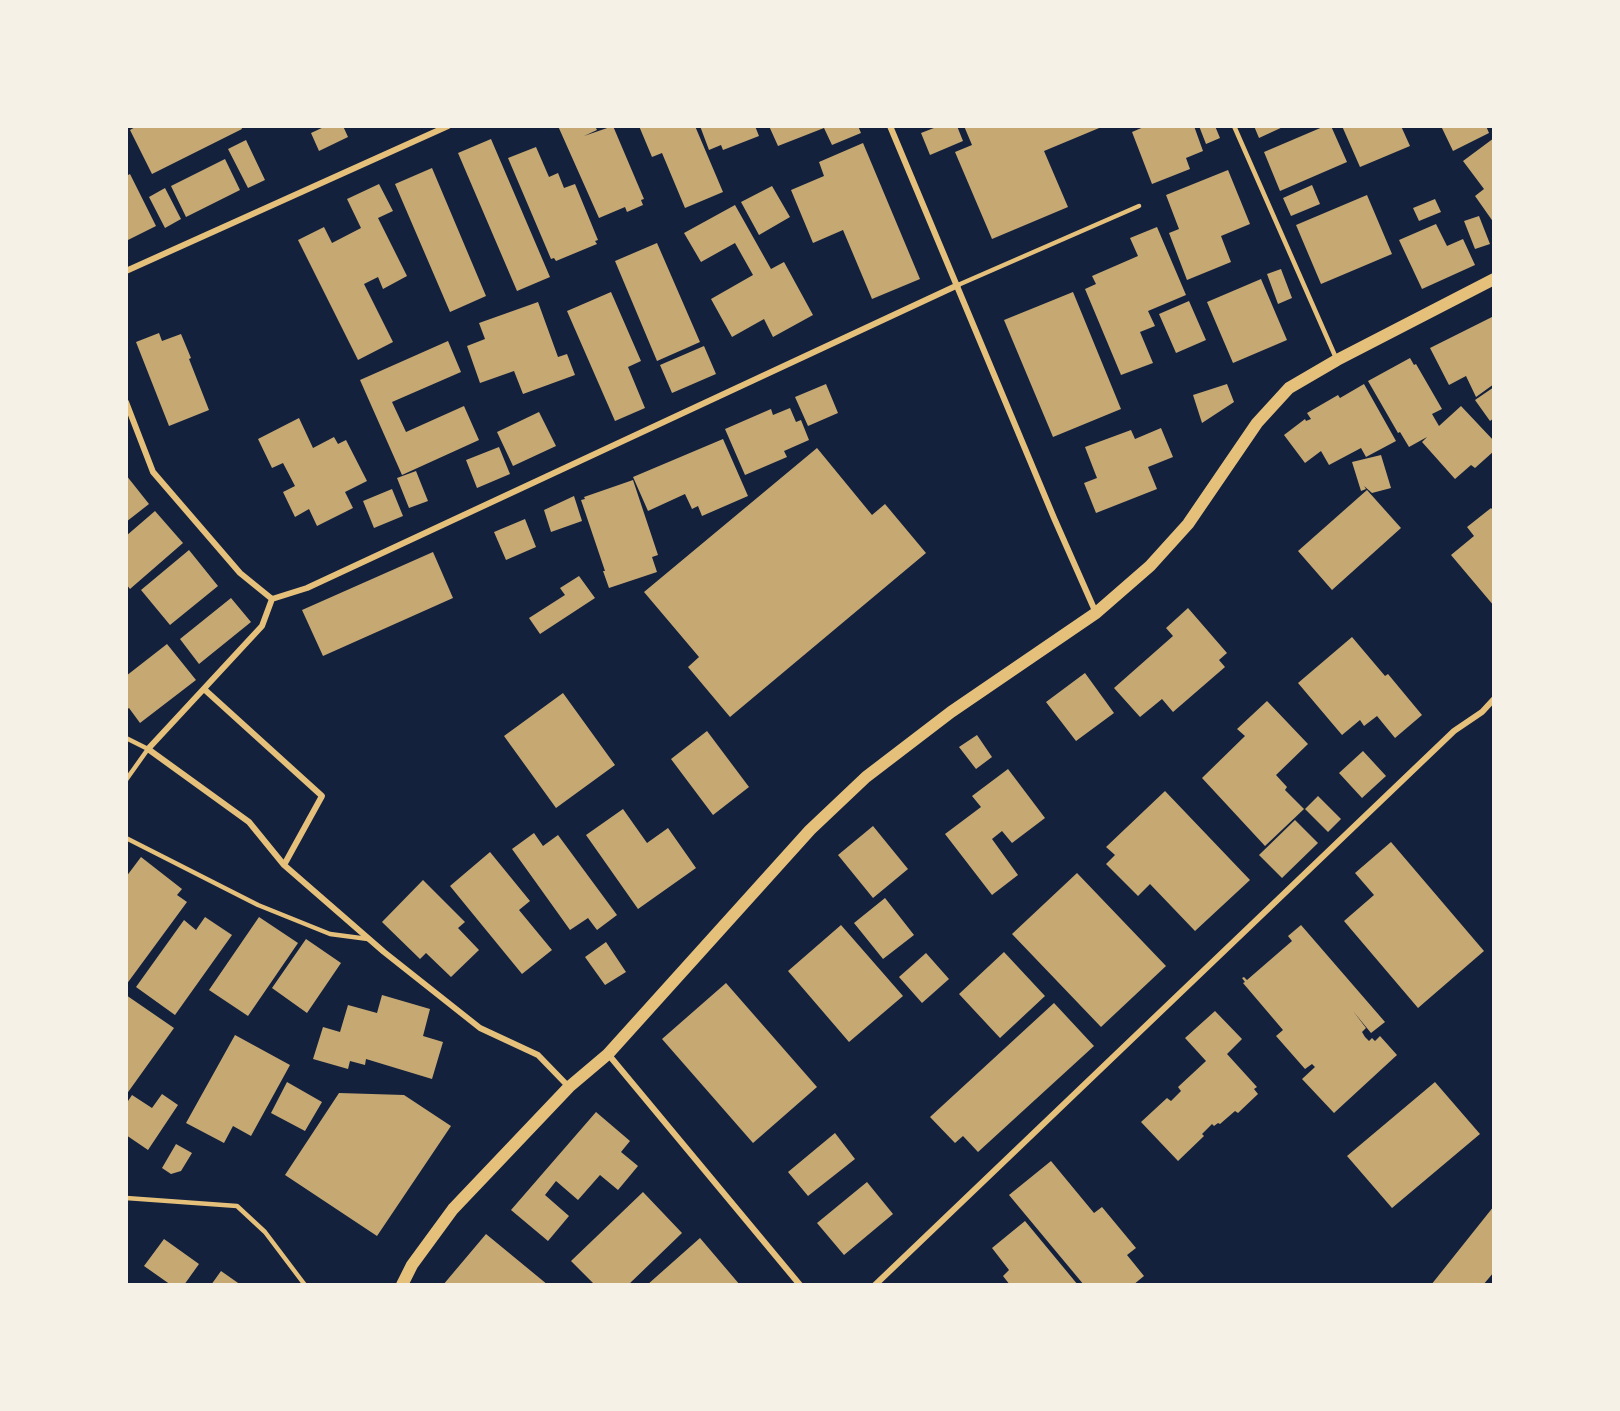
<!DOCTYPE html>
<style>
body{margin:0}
#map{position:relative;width:1620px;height:1411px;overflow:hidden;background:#14213d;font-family:Quicksand,sans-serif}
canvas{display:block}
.frame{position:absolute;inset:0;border:128px solid #f6f1e7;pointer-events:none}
</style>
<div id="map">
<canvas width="1620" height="1411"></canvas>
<div class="frame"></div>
</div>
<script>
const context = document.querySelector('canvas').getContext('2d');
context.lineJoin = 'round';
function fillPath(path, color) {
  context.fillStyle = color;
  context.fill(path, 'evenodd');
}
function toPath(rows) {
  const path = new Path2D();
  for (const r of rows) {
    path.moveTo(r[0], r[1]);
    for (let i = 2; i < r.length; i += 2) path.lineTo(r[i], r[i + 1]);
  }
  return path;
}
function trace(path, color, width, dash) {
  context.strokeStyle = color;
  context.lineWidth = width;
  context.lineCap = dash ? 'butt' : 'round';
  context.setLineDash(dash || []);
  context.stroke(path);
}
const building = toPath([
 [137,126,241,126,242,129,152,174,130,130],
 [326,126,343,126,348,137,319,151,311,133],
 [558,126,595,126,597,130,584,136,613,126,644,199,641,200,643,205,627,212,625,207,599,218],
 [639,126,695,126,723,192,685,208,662,153,652,157],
 [700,126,755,126,759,136,723,150,721,145,709,150],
 [769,126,858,126,861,133,832,145,824,128,778,146],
 [939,126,957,126,963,141,930,155,921,133],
 [964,126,1104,126,1044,151,1068,207,992,239,955,152,972,145],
 [1146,126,1194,126,1203,151,1186,158,1190,169,1152,184,1132,132],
 [1199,126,1215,126,1220,138,1206,144],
 [1254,126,1285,126,1259,138],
 [1325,126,1331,126,1347,162,1280,191,1264,152],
 [1342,126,1401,126,1410,146,1360,167],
 [1441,126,1486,126,1489,133,1453,151],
 [1494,138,1494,223,1475,196,1484,189,1463,161],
 [491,139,550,277,517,291,458,153],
 [246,140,265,180,248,188,228,149],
 [863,143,920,279,872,299,843,230,813,243,791,190,824,176,819,162],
 [536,147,549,177,558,173,564,188,575,184,598,240,595,241,597,244,556,261,554,258,551,259,508,158],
 [225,159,240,190,186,217,171,186],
 [432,168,486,296,450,312,395,184],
 [1228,170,1250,224,1221,236,1231,262,1187,280,1169,233,1179,229,1166,195],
 [130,174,156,226,126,241,126,176],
 [379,184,393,211,378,218,407,276,383,289,378,277,364,284,393,342,358,360,298,240,324,227,332,243,361,228,347,199],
 [1312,185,1320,204,1291,216,1283,198],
 [772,186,790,217,759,235,741,202],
 [165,188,181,219,165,228,149,197],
 [1367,195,1392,254,1321,284,1296,225],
 [1435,199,1441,212,1419,221,1413,208],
 [735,205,771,269,784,262,813,315,773,337,764,319,732,337,711,299,753,275,735,243,701,262,684,233],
 [1479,216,1490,244,1475,249,1464,221],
 [1436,224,1447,246,1463,239,1475,265,1422,289,1399,240],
 [1157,227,1186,295,1148,311,1155,326,1140,332,1153,363,1121,375,1085,289,1096,284,1092,276,1138,256,1130,238],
 [657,243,700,342,657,361,615,261],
 [1281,269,1292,298,1278,304,1267,274],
 [1261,279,1287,340,1233,363,1207,302],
 [611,292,641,361,628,367,645,408,615,421,567,311],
 [1073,292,1121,409,1053,437,1004,320],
 [1189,301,1206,340,1176,353,1159,314],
 [538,302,558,357,567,354,575,375,523,394,514,371,480,383,467,346,485,339,479,323],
 [1494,316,1494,384,1476,397,1466,376,1449,385,1430,348],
 [159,333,162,341,181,334,191,358,189,359,209,410,169,426,136,342],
 [448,341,461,372,392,402,406,432,464,406,479,440,402,475,360,380],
 [704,346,716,374,672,393,660,365],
 [1410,358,1414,365,1416,364,1442,409,1432,414,1439,426,1461,406,1494,441,1494,451,1475,468,1471,465,1455,479,1422,442,1427,437,1409,447,1400,432,1398,433,1368,381],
 [826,384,838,413,808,426,795,397],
 [1227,384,1234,402,1202,423,1193,395],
 [1364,384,1396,441,1366,457,1361,448,1329,465,1321,451,1305,463,1284,435,1305,419,1306,421,1311,419,1307,413,1338,395,1340,398],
 [1494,387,1494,418,1490,421,1475,400],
 [790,408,796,422,801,420,809,440,784,451,787,457,745,475,725,429,771,409,773,415],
 [539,412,556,446,513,466,497,432],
 [299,418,313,448,334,437,338,444,346,440,367,481,345,492,353,508,317,526,309,509,295,517,283,492,295,486,283,463,272,468,258,439],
 [1161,428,1173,457,1148,467,1157,489,1096,513,1084,483,1097,478,1085,447,1131,430,1135,439],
 [723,439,748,496,702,516,698,506,692,509,685,494,648,511,633,477],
 [499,447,510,474,477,488,466,460],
 [817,448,872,515,885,504,926,553,730,717,688,667,699,657,644,592],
 [1381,455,1391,488,1372,493,1364,486,1366,489,1361,491,1352,462],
 [416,471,428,501,409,508,397,478],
 [126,475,149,504,126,522],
 [633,480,658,555,652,557,657,572,609,588,603,571,605,571,581,500,585,499,584,497],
 [392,489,403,516,374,528,363,501],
 [1367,490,1401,528,1332,590,1298,551],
 [574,496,582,521,551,532,544,510],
 [1491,508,1494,511,1494,606,1451,555,1474,536,1467,527],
 [155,511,183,543,130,589,126,584,126,536],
 [525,519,536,547,506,560,494,532],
 [189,550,218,586,170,625,141,590],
 [433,552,453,598,323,656,302,610],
 [579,576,595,598,540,634,529,618,565,595,560,588],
 [231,598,251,622,199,664,180,639],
 [1188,608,1227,653,1219,660,1225,667,1173,712,1162,699,1140,717,1114,688,1173,636,1166,628],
 [1352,637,1385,676,1388,674,1422,715,1395,738,1377,716,1364,726,1360,720,1342,735,1298,683],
 [167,644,196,680,140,723,129,708,126,710,126,676],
 [1085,673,1114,713,1076,741,1046,702],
 [563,693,615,765,556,808,504,736],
 [1267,701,1308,744,1276,775,1287,787,1285,790,1304,809,1265,846,1202,778,1245,736,1237,729],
 [707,731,749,787,713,815,671,759],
 [977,735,992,757,976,769,959,747],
 [1363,751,1386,776,1362,798,1339,773],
 [1008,769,1045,818,1012,843,1002,831,992,839,1018,875,992,895,945,834,981,807,972,796],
 [1165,791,1250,880,1195,931,1150,884,1138,896,1106,864,1115,855,1106,847],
 [1318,796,1341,819,1328,832,1305,809],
 [623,809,647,843,668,828,696,868,638,909,586,835],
 [1295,820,1318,843,1282,878,1259,855],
 [873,826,908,869,873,898,838,855],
 [534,833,543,846,558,835,617,915,597,930,588,918,570,930,512,849],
 [1391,842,1484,951,1418,1008,1344,921,1374,895,1355,873],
 [490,852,530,901,519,910,552,950,522,974,450,886],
 [141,857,182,889,177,895,187,902,126,985,126,877],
 [1077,873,1166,966,1101,1027,1012,934],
 [423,880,465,922,458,928,479,950,451,977,426,953,420,959,382,922],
 [885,898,914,935,883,959,854,923],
 [205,917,232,935,175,1015,136,987,184,920,196,930],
 [259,917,298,943,248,1016,209,990],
 [841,925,903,996,849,1042,788,971],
 [1301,925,1385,1022,1371,1033,1353,1011,1366,1028,1362,1032,1365,1037,1369,1041,1372,1038,1375,1041,1380,1036,1397,1055,1334,1113,1302,1079,1315,1067,1312,1064,1305,1069,1276,1036,1283,1030,1243,983,1245,982,1242,978,1244,977,1247,980,1292,941,1288,936],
 [306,939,341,963,307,1013,272,988],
 [606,942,626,972,605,985,585,957],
 [1004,952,1045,996,1000,1038,959,994],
 [926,953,949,979,922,1003,899,977],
 [726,983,817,1087,753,1143,662,1039],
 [126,995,174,1028,126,1095],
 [382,995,430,1009,423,1036,443,1042,432,1079,366,1059,365,1065,350,1061,348,1069,313,1059,323,1027,340,1032,348,1005,377,1013],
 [1054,1003,1094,1046,978,1152,963,1136,955,1143,930,1117],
 [1215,1011,1242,1039,1227,1054,1257,1087,1254,1089,1258,1094,1238,1113,1235,1111,1220,1124,1218,1123,1214,1126,1212,1124,1202,1134,1204,1136,1178,1161,1141,1122,1167,1098,1171,1101,1181,1091,1178,1087,1206,1061,1185,1038],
 [235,1035,290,1065,251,1136,233,1126,224,1143,186,1123],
 [287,1082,322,1102,305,1131,271,1113],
 [1435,1082,1480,1134,1392,1208,1347,1156],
 [339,1093,404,1095,451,1126,377,1236,285,1175],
 [162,1094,178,1105,148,1150,126,1135,126,1104,132,1095,152,1108],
 [596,1112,630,1141,621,1152,638,1166,618,1190,600,1175,578,1200,556,1181,545,1195,569,1216,548,1241,511,1210],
 [835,1133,855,1159,808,1196,788,1172],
 [176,1144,192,1153,181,1171,171,1174,162,1168],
 [1051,1161,1094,1213,1102,1207,1136,1248,1127,1255,1144,1276,1133,1285,1084,1285,1009,1195],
 [867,1182,893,1214,844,1255,817,1223],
 [643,1192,682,1233,628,1285,595,1285,571,1261],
 [1494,1206,1494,1272,1483,1285,1431,1285],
 [1025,1221,1078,1285,1010,1285,1003,1276,1009,1270,992,1248],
 [486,1234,548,1285,443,1285],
 [700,1238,740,1285,647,1285],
 [164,1239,199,1264,184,1285,171,1285,144,1266],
 [221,1271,241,1285,211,1285]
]);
const service = toPath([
 [1234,126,1336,358],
 [958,285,1139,206],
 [126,738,148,749,126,780],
 [126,838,258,905,330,934,368,939],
 [126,1198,237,1206,265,1232,305,1285]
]);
const minor = toPath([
 [890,126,1054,518,1096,613],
 [126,271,448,126],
 [126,402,153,472,240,573,272,599],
 [272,599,307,588,958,285],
 [272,599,262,626,148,749,249,822,284,865,384,952,480,1028,538,1055,569,1087],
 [204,689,322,796,284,865],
 [608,1054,800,1285],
 [875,1285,1454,731,1482,712,1494,699]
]);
const secondary = toPath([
 [402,1285,412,1265,453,1209,569,1087,608,1054,810,830,866,777,951,712,1096,613,1150,566,1188,524,1257,423,1289,388,1337,360,1494,279]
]);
fillPath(building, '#c6a872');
trace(service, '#e5c07b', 4.5);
trace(minor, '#e5c07b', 6);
trace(secondary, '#e5c07b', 12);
</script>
